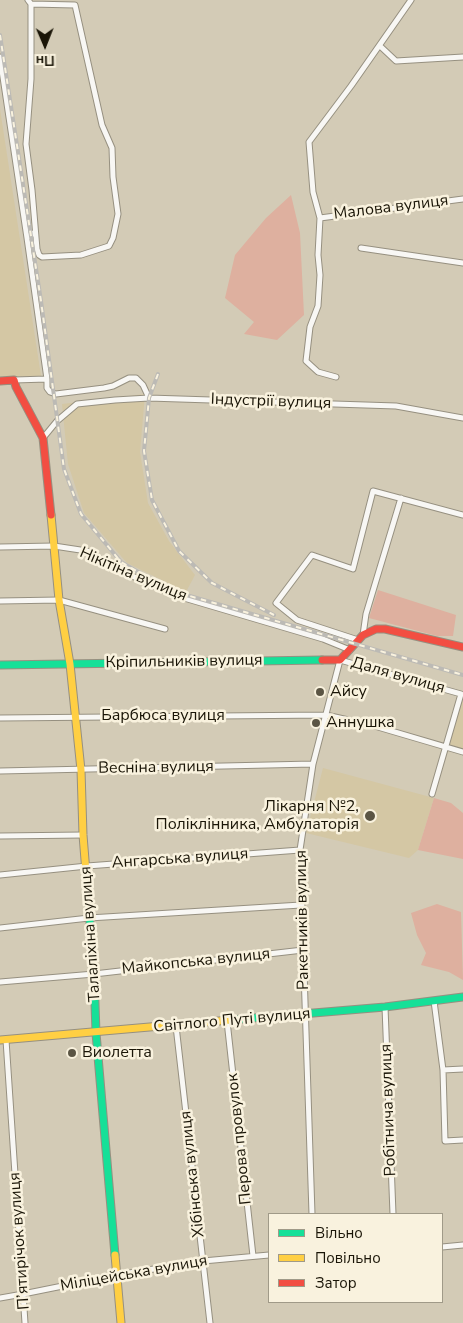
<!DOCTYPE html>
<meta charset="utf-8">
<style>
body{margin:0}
#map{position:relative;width:463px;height:1323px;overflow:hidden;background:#d3cbb6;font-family:"Nunito Sans",sans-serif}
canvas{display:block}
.legend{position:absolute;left:268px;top:1213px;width:175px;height:90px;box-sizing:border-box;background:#f9f2de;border:1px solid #a09a88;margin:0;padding:6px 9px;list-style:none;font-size:15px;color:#1a1507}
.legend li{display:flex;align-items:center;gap:10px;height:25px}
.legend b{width:25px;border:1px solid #a09a88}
.north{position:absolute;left:20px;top:20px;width:50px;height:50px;-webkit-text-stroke:4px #f9f2de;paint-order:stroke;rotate:179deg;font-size:14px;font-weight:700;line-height:20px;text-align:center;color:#1a1507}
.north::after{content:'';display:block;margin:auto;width:18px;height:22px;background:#1a1507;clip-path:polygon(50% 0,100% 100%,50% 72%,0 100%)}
</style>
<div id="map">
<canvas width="463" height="1323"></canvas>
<ul class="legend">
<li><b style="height:6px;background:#16e098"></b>Вільно</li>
<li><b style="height:6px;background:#ffcf43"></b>Повільно</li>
<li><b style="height:6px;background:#f24e42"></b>Затор</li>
</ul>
<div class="north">Пн</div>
</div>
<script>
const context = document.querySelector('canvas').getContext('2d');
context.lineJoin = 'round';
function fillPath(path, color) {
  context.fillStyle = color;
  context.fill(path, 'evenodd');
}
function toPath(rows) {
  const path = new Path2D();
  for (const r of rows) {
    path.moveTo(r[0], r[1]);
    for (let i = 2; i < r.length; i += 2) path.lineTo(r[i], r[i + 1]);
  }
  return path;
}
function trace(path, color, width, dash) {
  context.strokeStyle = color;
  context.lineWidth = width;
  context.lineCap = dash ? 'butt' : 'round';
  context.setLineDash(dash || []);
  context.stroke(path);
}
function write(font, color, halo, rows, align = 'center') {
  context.font = font + ' "Nunito Sans",sans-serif';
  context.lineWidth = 5;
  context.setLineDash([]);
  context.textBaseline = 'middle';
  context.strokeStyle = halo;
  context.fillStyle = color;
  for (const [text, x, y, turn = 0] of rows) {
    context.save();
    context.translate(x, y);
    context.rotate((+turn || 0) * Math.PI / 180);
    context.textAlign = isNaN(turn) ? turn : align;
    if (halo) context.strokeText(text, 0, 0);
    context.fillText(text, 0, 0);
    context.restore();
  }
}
const built = toPath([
 [0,109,41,376,0,377],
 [145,394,140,452,148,503,169,541,195,575,186,592,127,563,84,513,68,464,62,404],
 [463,694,463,750,448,745],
 [323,768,434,798,418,850,409,858,306,833]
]);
const green = toPath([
 [291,195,300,233,304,315,277,340,244,334,254,322,225,298,235,255,266,218],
 [378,590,456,615,453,636,437,636,369,618],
 [434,798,451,803,463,813,463,859,418,850],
 [437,904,461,912,463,980,449,972,421,965,426,953,417,935,411,913]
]);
const street = toPath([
 [28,0,31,4,31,79,26,144,32,190,37,249,39,255,42,257,81,255,109,246,113,238,118,214,113,177,112,148,102,125,75,5,31,4],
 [380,46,396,61,463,57],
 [0,57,27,238],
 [320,218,463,199],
 [361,248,463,263],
 [336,377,318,372,306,361,310,327,318,306,320,275,318,255,320,218,313,192,309,142,351,86,411,0],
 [47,379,47,388,50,392,56,394,104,388,113,386,129,378,136,378,143,385,149,398],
 [14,380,47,379,27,238,35,232],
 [43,438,57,421,77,404,115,400,149,398,396,406,463,418],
 [0,547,54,546,87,551,130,575,174,595,323,639,350,650],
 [0,601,59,600,165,629],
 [363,635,366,614,401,498],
 [358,640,297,620,276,603,312,555,353,569,373,491,463,515],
 [0,718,326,715,371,725,463,752],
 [0,771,313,764],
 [0,836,83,835],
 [0,875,87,866,300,850],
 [0,928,89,918,301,905],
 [0,982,94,974,303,950],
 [434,1001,443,1070,445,1141,463,1140],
 [385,1007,393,1214],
 [227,1021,253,1256],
 [176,1026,210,1323],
 [6,1040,25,1323],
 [443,1070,463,1069],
 [312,1214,300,850,313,764,340,660,461,694,432,794],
 [442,1247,463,1245],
 [0,1298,23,1294,117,1275,203,1261,269,1255]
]);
const fast = toPath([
 [0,665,322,660],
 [87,885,94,974,96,1033,115,1255],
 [230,1020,385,1007,463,997]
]);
const slow = toPath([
 [51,515,59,600,70,664,81,770,83,835,87,885],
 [0,1040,230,1020],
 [115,1255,121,1323]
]);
const jam = toPath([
 [0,381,14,380,16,387,43,438,51,515],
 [322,660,340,660,363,635,376,629,385,629,463,647]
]);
const rail = toPath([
 [0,35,41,301,64,469,81,514,121,562,169,590,463,675],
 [158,374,149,398,144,451,152,500,179,551,212,583,274,615]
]);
const markers = [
 [320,692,5,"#5b5544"],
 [316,723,5,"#5b5544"],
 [370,816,6,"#5b5544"],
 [72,1053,5,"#5b5544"]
];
const streetNames = [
 ["Малова вулиця",391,208,-7],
 ["Індустрії вулиця",271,402,2],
 ["Нікітіна вулиця",133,575,23],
 ["Кріпильників вулиця",184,662,-1],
 ["Даля вулиця",398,676,16],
 ["Барбюса вулиця",163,716],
 ["Весніна вулиця",156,768,-1],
 ["Ангарська вулиця",180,859,-4],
 ["Ракетників вулиця",303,920,-91],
 ["Талаліхіна вулиця",91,934,-94],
 ["Майкопська вулиця",196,962,-6],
 ["Світлого Путі вулиця",232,1021,-5],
 ["Робітнича вулиця",389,1110,-92],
 ["Перова провулок",240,1139,-96],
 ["Хібінська вулиця",193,1174,-96],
 ["П’ятирічок вулиця",20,1241,-94],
 ["Міліцейська вулиця",134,1274,-10]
];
const poiNames = [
 ["Айсу",330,692],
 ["Аннушка",326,723],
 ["Лікарня №2,",359,807,"right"],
 ["Поліклінника, Амбулаторія",359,825,"right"],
 ["Виолетта",82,1053]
];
fillPath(built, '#d4c7a4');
fillPath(green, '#deb09f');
trace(street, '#969080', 7);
trace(fast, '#969080', 9);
trace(slow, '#969080', 9);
trace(jam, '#969080', 9);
trace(street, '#f8f7f4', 5);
trace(fast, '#16e098', 7);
trace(slow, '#ffcf43', 7);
trace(jam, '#f24e42', 7);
trace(rail, '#bcbab5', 4);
trace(rail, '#f9f2de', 2, [5.5]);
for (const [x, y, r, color] of markers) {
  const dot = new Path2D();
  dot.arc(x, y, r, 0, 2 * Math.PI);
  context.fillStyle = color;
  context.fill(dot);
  trace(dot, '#f9f2de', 2);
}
write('16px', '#1a1507', '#f9f2de', streetNames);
write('16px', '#1a1507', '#f9f2de', poiNames, 'left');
</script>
